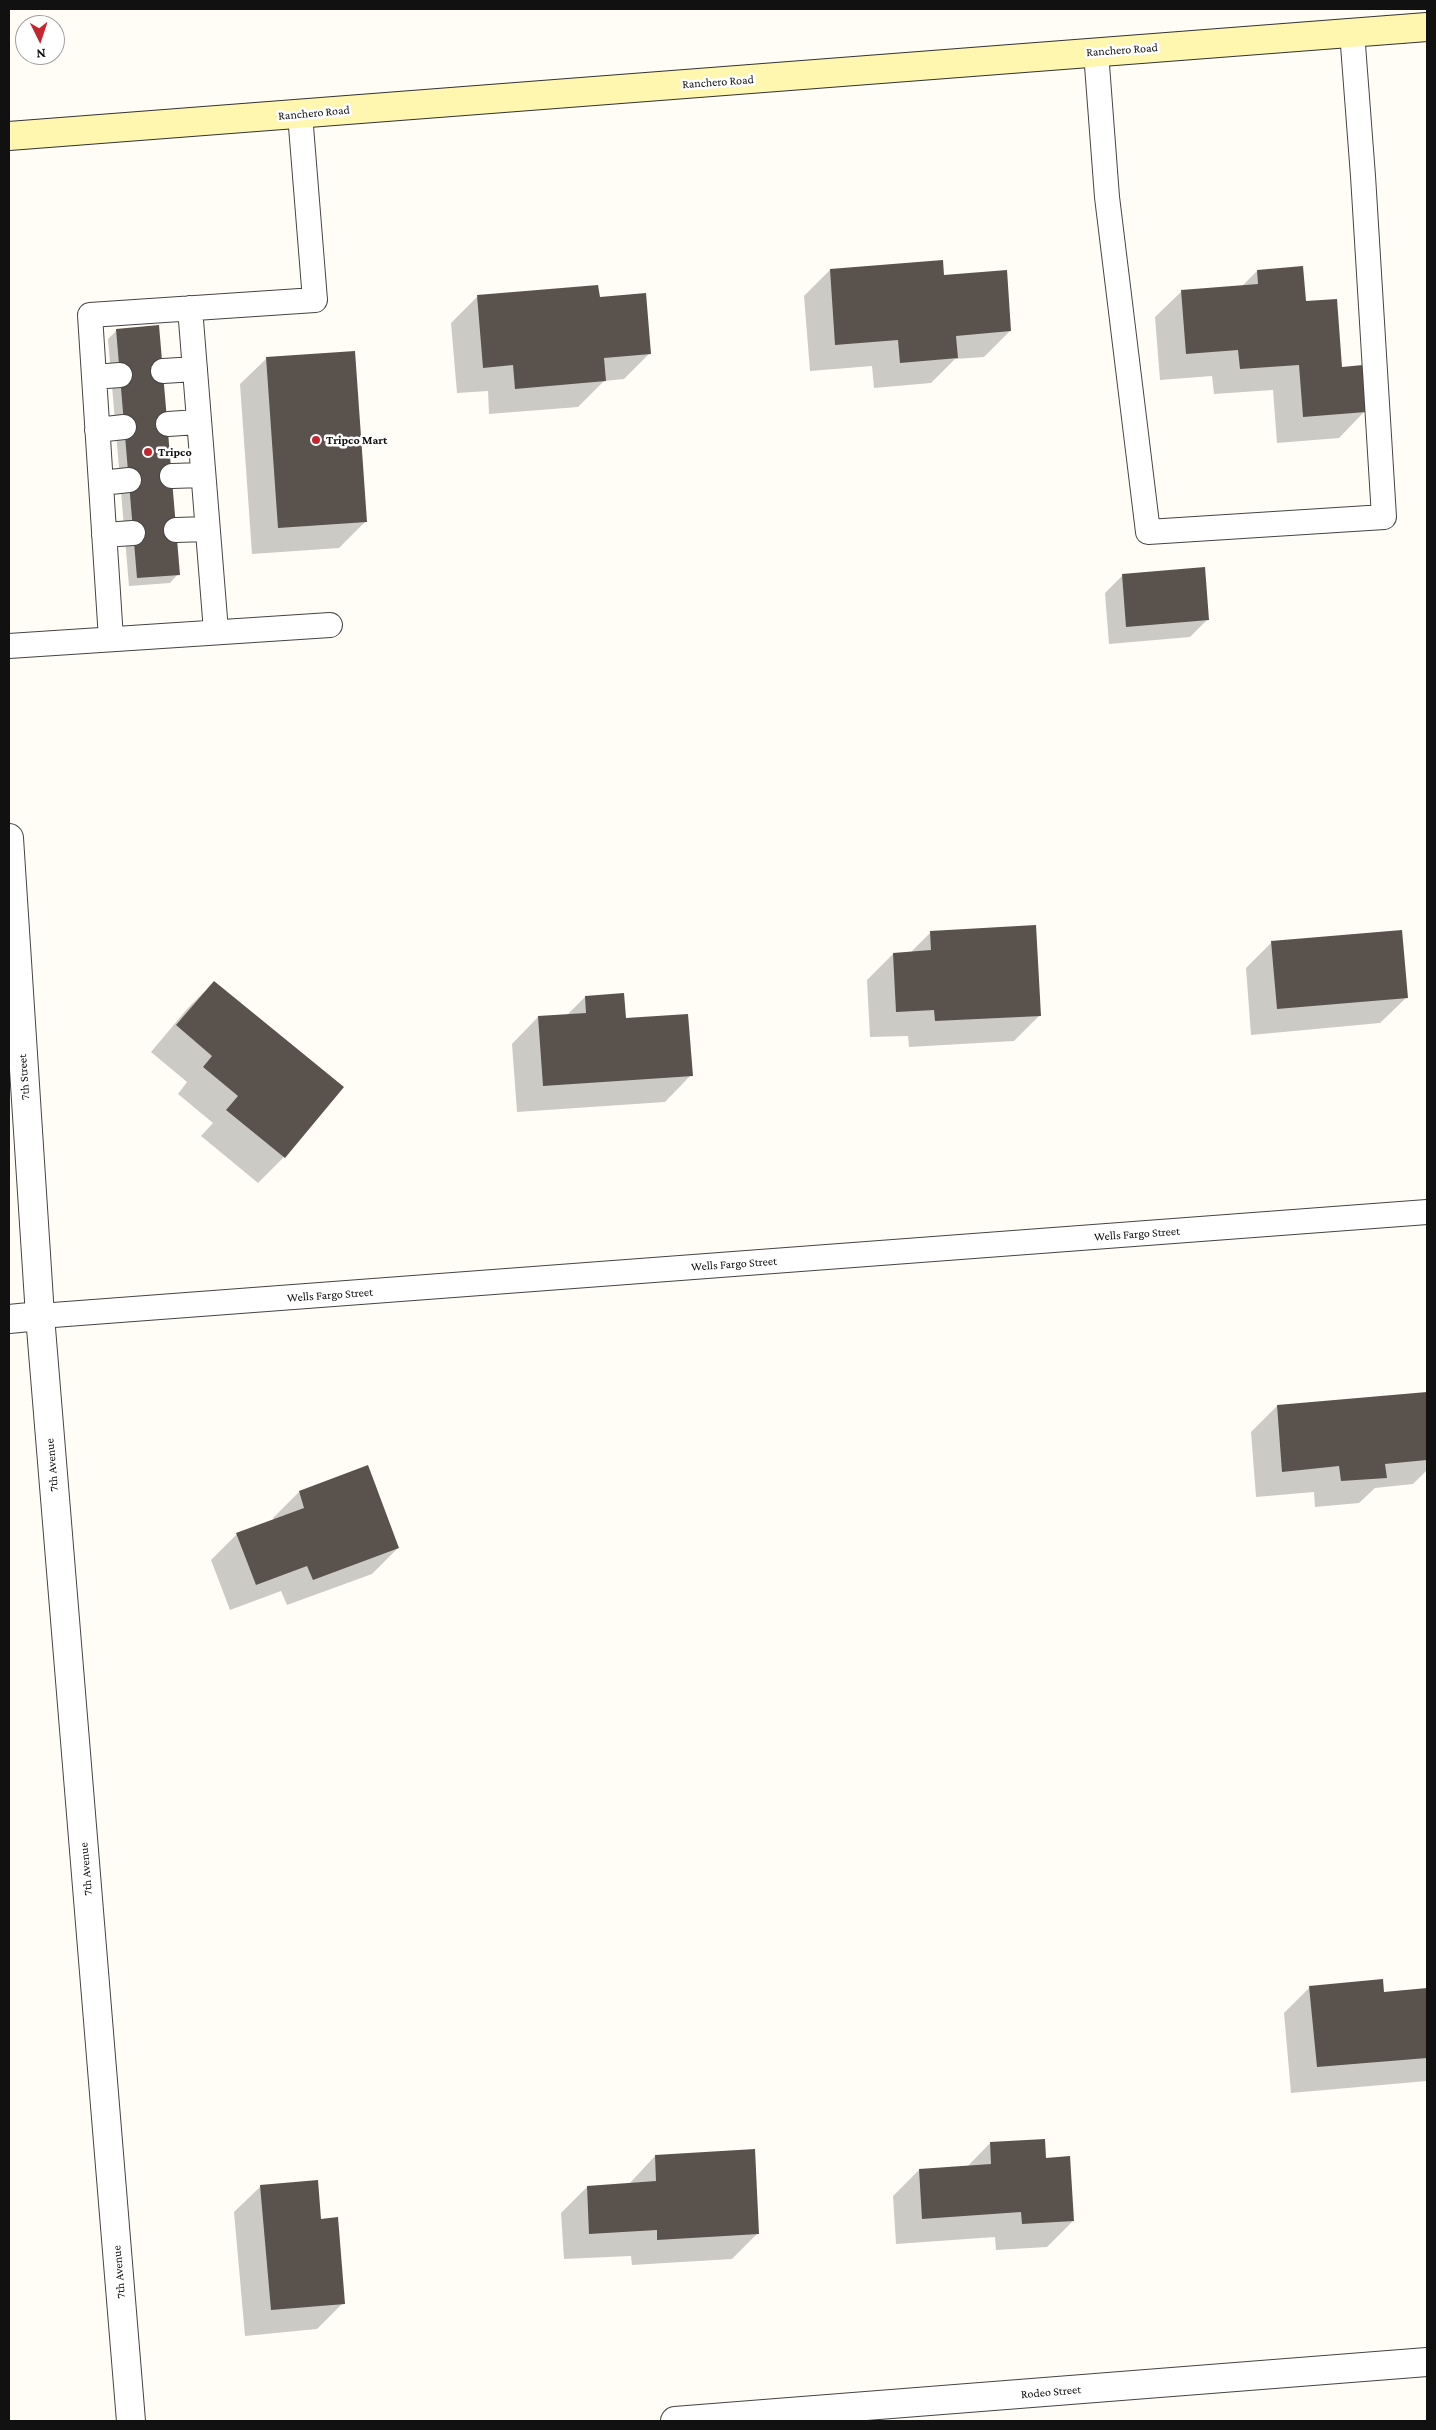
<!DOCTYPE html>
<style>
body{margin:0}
#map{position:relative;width:1436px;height:2430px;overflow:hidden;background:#fffdf5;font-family:"Crimson Pro",serif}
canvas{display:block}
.frame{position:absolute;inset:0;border:10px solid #111;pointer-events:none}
.north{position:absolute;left:15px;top:15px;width:50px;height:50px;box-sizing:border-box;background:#fff;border:1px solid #a0a0a0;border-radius:50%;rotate:176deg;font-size:14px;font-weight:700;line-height:20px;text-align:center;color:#111}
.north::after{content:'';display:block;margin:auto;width:18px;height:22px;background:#c4262e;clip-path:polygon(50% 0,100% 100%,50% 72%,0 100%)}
</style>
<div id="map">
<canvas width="1436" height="2430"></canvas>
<div class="frame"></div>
<div class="north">N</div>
</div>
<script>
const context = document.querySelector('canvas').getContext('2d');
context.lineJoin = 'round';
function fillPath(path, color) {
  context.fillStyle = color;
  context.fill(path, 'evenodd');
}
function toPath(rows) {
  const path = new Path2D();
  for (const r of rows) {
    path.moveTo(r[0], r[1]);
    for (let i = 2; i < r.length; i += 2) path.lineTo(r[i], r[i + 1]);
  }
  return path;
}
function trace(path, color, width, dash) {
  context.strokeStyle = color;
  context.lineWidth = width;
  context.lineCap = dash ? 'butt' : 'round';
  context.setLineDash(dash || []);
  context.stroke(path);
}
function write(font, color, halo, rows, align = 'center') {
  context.font = font + ' "Crimson Pro",serif';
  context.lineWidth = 5;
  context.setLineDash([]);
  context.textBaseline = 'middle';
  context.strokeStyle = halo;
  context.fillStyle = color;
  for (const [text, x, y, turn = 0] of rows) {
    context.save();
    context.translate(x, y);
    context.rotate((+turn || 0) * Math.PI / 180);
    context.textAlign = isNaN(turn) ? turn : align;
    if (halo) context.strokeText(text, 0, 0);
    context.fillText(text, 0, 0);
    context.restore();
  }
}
const shadow = toPath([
 [830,270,943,277,1010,331,984,357,955,359,931,383,874,388,872,366,810,371,804,296],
 [1257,271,1304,303,1365,411,1339,438,1277,443,1273,390,1214,394,1212,376,1160,380,1155,317,1182,291,1242,286],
 [477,297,650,353,624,379,604,381,578,407,489,414,488,391,457,393,451,323],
 [117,330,178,574,170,583,129,586,108,339],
 [267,358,365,522,339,548,252,554,240,384],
 [1122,576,1208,619,1190,637,1109,644,1105,593],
 [931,932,1040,1015,1014,1041,909,1047,908,1036,870,1037,867,980,893,954,910,953],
 [1272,942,1407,997,1380,1023,1251,1035,1246,968],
 [214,982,342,1088,284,1157,258,1183,201,1136,213,1123,178,1094,187,1082,151,1052,188,1008],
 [585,997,625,1020,691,1075,665,1102,517,1112,512,1044,538,1017,567,1015],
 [1427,1393,1427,1470,1413,1484,1375,1488,1359,1503,1315,1507,1314,1492,1256,1497,1251,1432,1277,1406],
 [367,1467,398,1548,372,1574,287,1605,281,1591,230,1610,211,1560,237,1534,274,1520,273,1518,299,1492],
 [1310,1987,1383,1994,1427,1989,1427,2081,1291,2093,1284,2013],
 [990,2143,1045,2159,1073,2221,1047,2247,996,2250,995,2237,896,2244,893,2196,919,2170,967,2167],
 [655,2156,758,2233,732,2259,632,2265,631,2256,564,2259,561,2213,587,2187,629,2184],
 [261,2186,320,2220,343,2303,317,2329,245,2336,234,2212]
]);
const building = toPath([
 [943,260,944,275,1007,270,1011,331,956,336,958,358,900,363,898,340,835,345,830,269],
 [1303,266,1306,301,1337,299,1342,367,1363,365,1366,412,1303,417,1299,365,1240,369,1238,350,1186,354,1181,290,1258,284,1257,270],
 [598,285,600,297,646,293,651,354,604,358,606,381,515,389,513,365,483,368,477,295],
 [159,325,180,575,137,578,116,329],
 [355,351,367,522,278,528,266,357],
 [1205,567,1209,620,1126,627,1122,574],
 [1036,925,1041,1016,935,1021,934,1010,896,1012,893,953,931,950,930,931],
 [1402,930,1408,998,1277,1009,1271,941],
 [214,981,344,1087,285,1158,226,1110,238,1096,203,1067,212,1056,176,1025],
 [624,993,626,1018,688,1014,693,1076,543,1086,538,1016,586,1013,585,996],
 [1427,1392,1427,1460,1385,1464,1387,1478,1341,1481,1339,1466,1282,1472,1277,1405],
 [368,1465,399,1548,313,1580,307,1566,256,1585,236,1533,304,1508,299,1491],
 [1383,1979,1384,1992,1427,1988,1427,2058,1317,2067,1309,1986],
 [1045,2139,1046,2158,1070,2156,1074,2221,1022,2224,1021,2212,922,2219,919,2169,991,2164,990,2142],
 [755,2149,759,2234,657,2240,657,2230,589,2234,587,2186,656,2181,655,2155],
 [318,2180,321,2219,338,2217,345,2304,271,2310,260,2185]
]);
const service = toPath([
 [1096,52,1107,197,1148,532,1384,517,1363,176,1352,32],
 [190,308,216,631],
 [163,371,195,369],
 [94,377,120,375],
 [168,424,198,422],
 [97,430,124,427],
 [172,476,203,475],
 [101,483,129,480],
 [176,530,207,529],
 [104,535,133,533],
 [111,639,90,315,315,300,300,114],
 [9,646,330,625],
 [40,1316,1427,1212]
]);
const minor = toPath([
 [675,2421,1427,2362]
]);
const tertiary = toPath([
 [9,838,40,1316,131,2421],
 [9,1319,40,1316]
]);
const secondary = toPath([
 [9,136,1427,27]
]);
const markers = [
 [316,440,5,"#c4262e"],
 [148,452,5,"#c4262e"]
];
const streetNames = [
 ["Ranchero Road",1122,50,-4],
 ["Ranchero Road",718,82,-4],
 ["Ranchero Road",314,113,-5],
 ["7th Street",24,1077,-94],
 ["Wells Fargo Street",1137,1234,-4],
 ["Wells Fargo Street",734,1264,-4],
 ["Wells Fargo Street",330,1295,-4],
 ["7th Avenue",52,1465,-95],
 ["7th Avenue",86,1869,-95],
 ["7th Avenue",119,2272,-95],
 ["Rodeo Street",1051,2392,-5]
];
const poiNames = [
 ["Tripco Mart",326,440],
 ["Tripco",158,452]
];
fillPath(shadow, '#0003');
fillPath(building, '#5a524d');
trace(service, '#444', 26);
trace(minor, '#444', 30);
trace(tertiary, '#444', 30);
trace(secondary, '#333', 30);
trace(service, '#fff', 24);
trace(minor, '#fff', 28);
trace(tertiary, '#fff', 28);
trace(secondary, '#fff6b0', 28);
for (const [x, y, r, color] of markers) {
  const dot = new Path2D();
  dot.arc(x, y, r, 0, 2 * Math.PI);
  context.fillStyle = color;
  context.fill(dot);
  trace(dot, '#fff', 2);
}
write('12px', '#111', '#fff', streetNames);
write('bold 12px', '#111', '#fff', poiNames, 'left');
</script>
